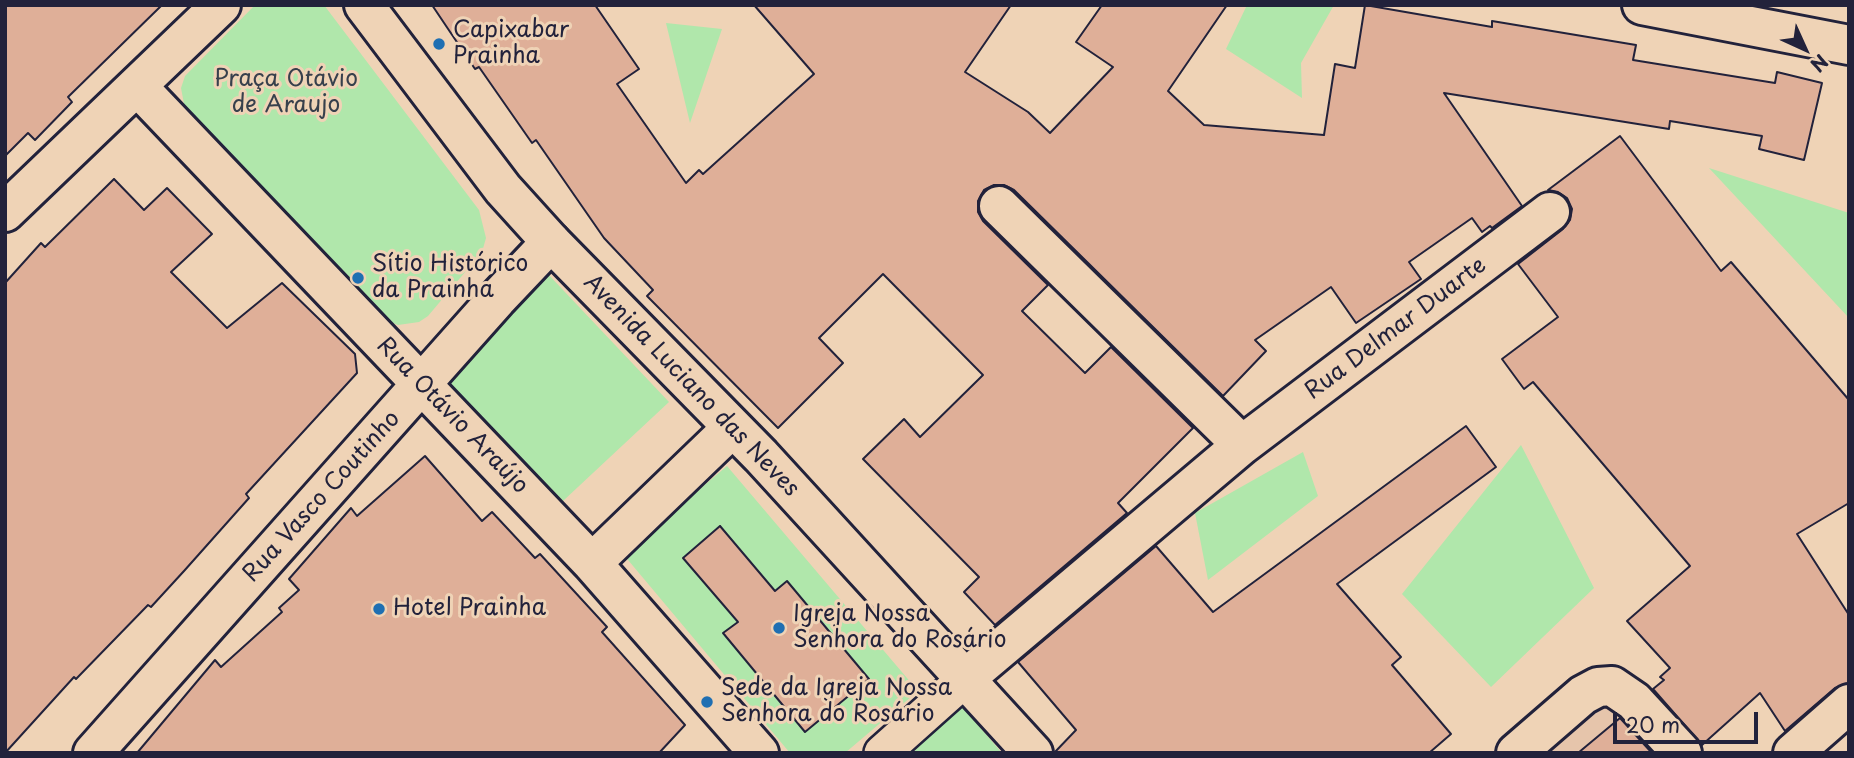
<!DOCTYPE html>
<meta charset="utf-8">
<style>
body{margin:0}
#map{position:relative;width:1854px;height:758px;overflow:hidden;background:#efd3b6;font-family:"Playpen Sans",sans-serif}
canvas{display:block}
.frame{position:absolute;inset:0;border:7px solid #22223b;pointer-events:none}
.north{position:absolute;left:1770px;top:14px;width:70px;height:70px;-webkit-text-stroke:5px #efd3b6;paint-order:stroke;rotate:135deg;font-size:19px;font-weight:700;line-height:28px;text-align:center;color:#22223b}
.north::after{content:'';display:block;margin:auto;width:24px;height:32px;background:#22223b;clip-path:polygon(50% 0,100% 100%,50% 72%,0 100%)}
.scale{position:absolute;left:1613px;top:712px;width:145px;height:32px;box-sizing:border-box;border:4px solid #22223b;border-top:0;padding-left:9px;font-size:21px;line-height:24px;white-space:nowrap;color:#22223b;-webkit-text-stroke:5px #efd3b6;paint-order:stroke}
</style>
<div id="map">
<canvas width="1854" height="758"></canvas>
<div class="frame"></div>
<div class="north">N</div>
<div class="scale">20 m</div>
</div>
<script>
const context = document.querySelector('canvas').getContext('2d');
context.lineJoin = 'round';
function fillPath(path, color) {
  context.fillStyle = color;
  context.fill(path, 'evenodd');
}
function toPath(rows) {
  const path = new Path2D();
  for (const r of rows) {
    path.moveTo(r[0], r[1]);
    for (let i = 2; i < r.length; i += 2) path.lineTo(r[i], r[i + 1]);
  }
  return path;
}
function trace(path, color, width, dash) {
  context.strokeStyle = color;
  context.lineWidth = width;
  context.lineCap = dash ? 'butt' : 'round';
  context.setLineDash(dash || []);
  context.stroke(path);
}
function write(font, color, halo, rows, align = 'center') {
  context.font = font + ' "Playpen Sans",sans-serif';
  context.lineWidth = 6;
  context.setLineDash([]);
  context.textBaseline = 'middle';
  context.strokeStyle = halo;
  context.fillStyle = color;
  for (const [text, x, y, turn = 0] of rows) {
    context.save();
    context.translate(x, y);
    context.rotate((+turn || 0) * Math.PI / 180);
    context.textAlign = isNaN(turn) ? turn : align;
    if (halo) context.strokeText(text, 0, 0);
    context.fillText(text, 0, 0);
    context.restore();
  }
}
const built = toPath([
 [1604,705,1613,706,1661,753,1543,753,1596,707]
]);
const green = toPath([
 [255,5,324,5,479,210,486,238,482,252,428,316,419,322,398,325,388,321,185,109,181,88,185,76],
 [1247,5,1334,5,1301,63,1302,98,1226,49],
 [666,23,722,29,690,123],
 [1709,168,1849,213,1849,318],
 [546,272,669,402,563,501,445,378],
 [1521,445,1594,588,1491,687,1402,594],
 [1303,452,1318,496,1208,580,1195,513],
 [727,466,918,691,845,753,790,753,623,554],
 [961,705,1002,753,912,753]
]);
const building = toPath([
 [5,5,162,5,68,97,72,102,35,140,28,133,5,156,5,5],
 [432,5,595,5,639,69,617,84,686,183,699,170,703,174,814,74,754,5,1011,5,965,72,1028,112,1050,133,1113,67,1076,42,1102,5,1227,5,1168,91,1204,125,1324,135,1335,64,1355,68,1365,5,1492,27,1492,21,1636,45,1633,60,1775,83,1777,72,1822,83,1804,160,1759,149,1762,136,1670,121,1669,129,1444,93,1522,206,1492,228,1490,226,1482,232,1472,218,1409,262,1421,279,1356,323,1331,287,1255,340,1266,351,1223,396,1014,190,1004,185,994,185,984,190,978,201,978,212,983,221,1048,285,1022,311,1085,373,1111,347,1193,428,1118,503,1127,513,995,625,964,592,979,577,863,459,904,419,920,437,983,375,883,274,819,338,843,363,778,428,647,296,653,290,604,238,536,140,532,143,479,67,475,69,432,5],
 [1620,136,1721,271,1731,262,1849,400,1849,503,1797,534,1849,615,1849,683,1835,688,1785,731,1760,693,1702,745,1653,689,1664,680,1660,677,1670,668,1627,621,1690,566,1533,382,1524,389,1502,359,1558,317,1518,264,1563,229,1570,220,1572,209,1567,198,1558,192,1548,190,1620,136],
 [114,179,144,210,167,188,212,234,171,272,227,328,282,283,355,354,357,373,246,494,249,498,184,571,151,607,148,605,76,679,74,677,5,753,5,283,41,243,45,247,114,179],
 [1466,426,1496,467,1337,584,1401,657,1392,665,1451,734,1429,753,1054,753,1076,730,1018,662,1156,546,1213,612,1466,426],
 [425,456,482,521,492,512,535,558,540,554,607,627,602,632,685,725,659,753,137,753,215,660,221,667,282,612,279,608,299,590,289,579,351,508,357,516,425,456],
 [720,526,775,591,787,581,869,679,805,732,723,633,738,622,683,558,720,526],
 [1620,718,1652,753,1578,753,1620,718]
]);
const pedestrian = toPath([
 [882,753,966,678]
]);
const minor = toPath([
 [1642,5,1849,45],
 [137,86,592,563,759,753],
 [999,206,1242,445],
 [5,212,221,5],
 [592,563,732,428],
 [966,678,1242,445,1550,212],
 [93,753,497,299,551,242],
 [1516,753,1583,695,1598,687,1612,686,1634,701,1682,753],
 [1793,753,1849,704]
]);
const secondary = toPath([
 [364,5,503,189,551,242,761,456,1033,753]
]);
const markers = [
 [439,44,7,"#1f6fb2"],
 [358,278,7,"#1f6fb2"],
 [379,609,7,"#1f6fb2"],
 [779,628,7,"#1f6fb2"],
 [707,702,7,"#1f6fb2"]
];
const poiNames = [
 ["Capixabar",453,31],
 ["Prainha",453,57],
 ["Sítio Histórico",372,265],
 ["da Prainha",372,291],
 ["Hotel Prainha",393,609],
 ["Igreja Nossa",793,615],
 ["Senhora do Rosário",793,641],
 ["Sede da Igreja Nossa",721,689],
 ["Senhora do Rosário",721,715]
];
const parkNames = [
 ["Praça Otávio",286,80],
 ["de Araujo",286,106]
];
const streetNames = [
 ["Rua Delmar Duarte",1396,329,-37],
 ["Avenida Luciano das Neves",691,386,46],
 ["Rua Otávio Araújo",452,416,46],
 ["Rua Vasco Coutinho",322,497,-48]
];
fillPath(built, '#e6c5ab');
fillPath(green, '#b0e7ab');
fillPath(building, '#dfaf98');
trace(building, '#22223b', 2);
trace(pedestrian, '#22223b', 40);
trace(minor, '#22223b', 44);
trace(secondary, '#22223b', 44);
trace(pedestrian, '#efd3b6', 35);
trace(minor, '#efd3b6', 38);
trace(secondary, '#efd3b6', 38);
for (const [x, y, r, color] of markers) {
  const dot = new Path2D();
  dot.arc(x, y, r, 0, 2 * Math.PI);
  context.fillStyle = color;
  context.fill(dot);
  trace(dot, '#efd3b6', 2.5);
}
write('23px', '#22223b', '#efd3b6', poiNames, 'left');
write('23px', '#37404c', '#efd3b6', parkNames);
write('23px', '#22223b', '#efd3b6', streetNames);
</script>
